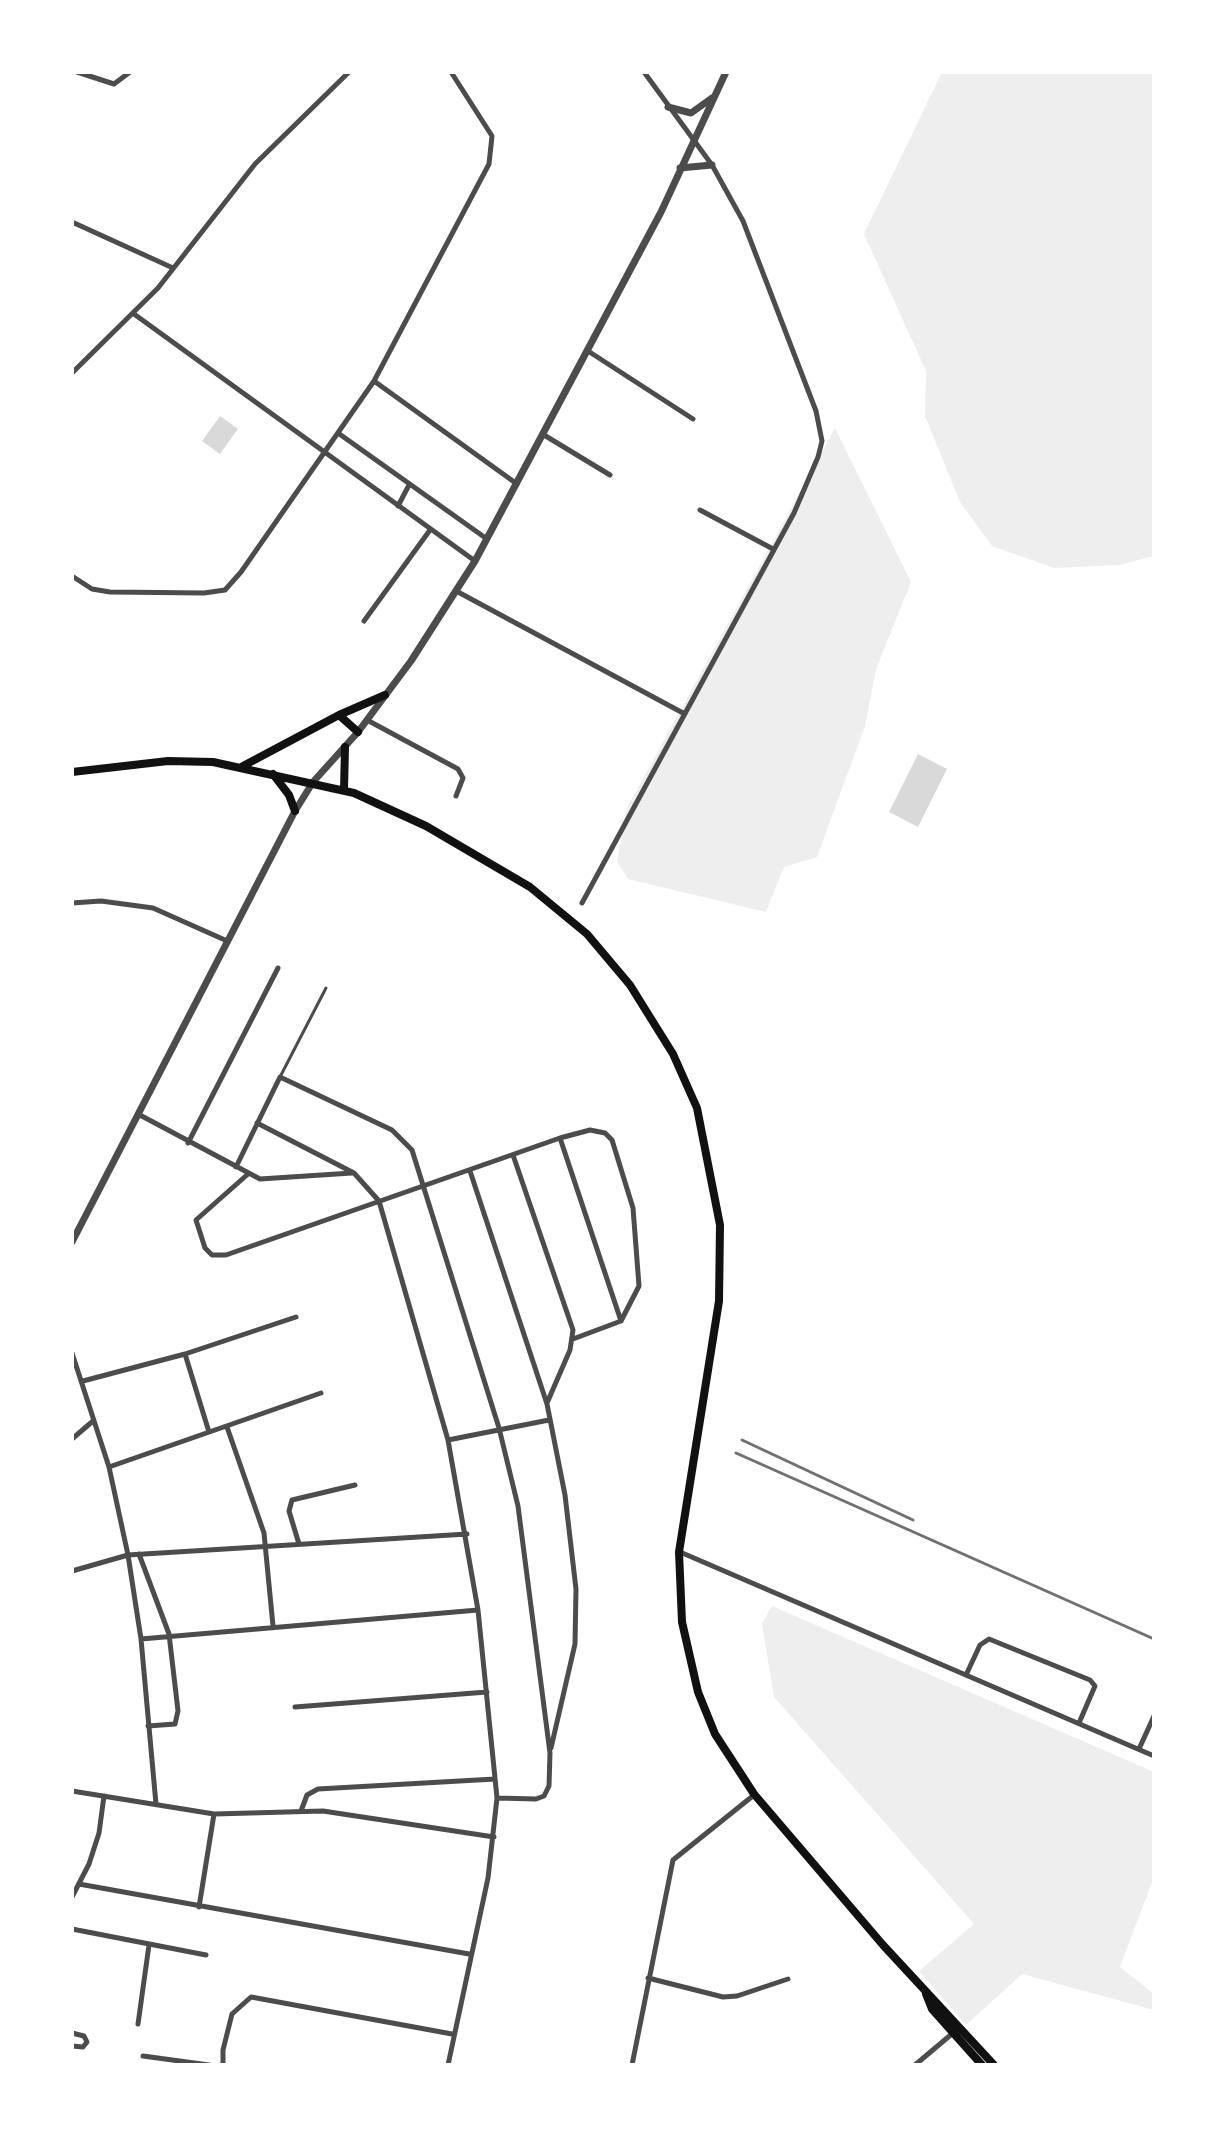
<!DOCTYPE html>
<style>
body{margin:0}
#map{position:relative;width:1226px;height:2137px;overflow:hidden;background:#fff;font-family:Literata,serif}
canvas{display:block}
.frame{position:absolute;inset:0;border:74px solid #fff;pointer-events:none}
</style>
<div id="map">
<canvas width="1226" height="2137"></canvas>
<div class="frame"></div>
</div>
<script>
const context = document.querySelector('canvas').getContext('2d');
context.lineJoin = 'round';
function fillPath(path, color) {
  context.fillStyle = color;
  context.fill(path, 'evenodd');
}
function toPath(rows) {
  const path = new Path2D();
  for (const r of rows) {
    path.moveTo(r[0], r[1]);
    for (let i = 2; i < r.length; i += 2) path.lineTo(r[i], r[i + 1]);
  }
  return path;
}
function trace(path, color, width, dash) {
  context.strokeStyle = color;
  context.lineWidth = width;
  context.lineCap = dash ? 'butt' : 'round';
  context.setLineDash(dash || []);
  context.stroke(path);
}
const green = toPath([
 [942,72,1154,72,1154,556,1119,565,1054,568,992,546,960,502,925,416,926,371,864,234],
 [835,428,911,582,876,669,865,726,817,857,784,867,766,912,628,879,617,862,627,808],
 [772,1606,1154,1772,1154,1877,1120,1967,1154,1994,1154,2010,1022,1974,966,2025,919,1971,974,1924,774,1697,762,1624]
]);
const water = toPath([
 [220,416,238,429,220,454,202,441],
 [918,754,947,769,918,827,889,812]
]);
const service = toPath([
 [280,1077,326,988]
]);
const minor = toPath([
 [77,72,114,84,130,72],
 [72,222,173,268],
 [134,314,475,561],
 [588,351,693,419],
 [72,373,158,288,255,164,349,72],
 [374,381,517,484],
 [338,433,487,539],
 [544,435,610,475],
 [398,506,409,485],
 [700,510,773,549],
 [72,576,92,589,110,592,204,593,225,590,241,572,374,381,489,164,492,136,451,72],
 [458,592,683,713],
 [364,621,430,530],
 [367,720,458,769,463,778,456,796],
 [72,903,101,901,153,908,225,940],
 [582,903,794,513,818,457,822,441,816,411,743,221,712,165,644,72],
 [138,1114,260,1179,352,1173],
 [257,1123,354,1173,379,1201,448,1440,478,1610,497,1798,488,1878,448,2065],
 [560,1138,621,1321],
 [188,1143,278,968],
 [513,1155,573,1330,570,1350,547,1403],
 [236,1167,280,1077,392,1130,412,1150,499,1428,518,1506,550,1753,549,1786,544,1796,536,1799,497,1798],
 [470,1171,547,1404,565,1495,576,1589,575,1644,551,1748],
 [248,1174,196,1220,205,1248,212,1255,226,1255,560,1138,590,1130,605,1133,612,1140,633,1208,639,1286,621,1321,573,1339],
 [72,1353,109,1467,128,1555,141,1639,156,1804],
 [185,1354,209,1432],
 [83,1381,185,1354,296,1317],
 [227,1427,264,1533,273,1626],
 [72,1439,93,1421],
 [448,1440,549,1420],
 [109,1467,321,1393],
 [299,1544,289,1511,292,1500,355,1485],
 [680,1552,1154,1756],
 [139,1554,169,1634,178,1711,175,1724,148,1726],
 [72,1571,128,1555,467,1534],
 [141,1639,478,1610],
 [966,1675,980,1645,989,1639,1090,1680,1095,1686,1079,1723],
 [295,1707,487,1692],
 [1139,1749,1154,1716],
 [72,1791,214,1814,323,1811,494,1837],
 [301,1811,307,1795,318,1789,495,1779],
 [79,1884,469,1954],
 [72,1897,89,1864,99,1833,104,1796],
 [199,1907,214,1814],
 [72,1929,206,1955],
 [648,1978,723,1997,737,1996,788,1979],
 [138,2024,149,1945],
 [72,2033,84,2036,87,2042,83,2047,72,2046],
 [143,2056,209,2065],
 [223,2065,223,2050,232,2014,251,1997,452,2034],
 [632,2065,673,1860,754,1795],
 [915,2065,953,2033]
]);
const tertiary = toPath([
 [668,107,691,113,712,98],
 [680,168,712,165],
 [72,1242,295,811,313,782,358,732,411,661,475,561,661,212,726,72]
]);
const secondary = toPath([
 [339,715,358,732],
 [243,766,339,715,385,695],
 [72,772,168,761,213,762,354,793,426,826,530,887,587,934,630,985,673,1054,697,1108,720,1225,719,1301,679,1552,682,1622,698,1692,715,1734,754,1794,883,1945,994,2065],
 [273,774,289,795,295,811],
 [344,790,345,747],
 [926,1994,932,2009,982,2065]
]);
const rail = toPath([
 [742,1440,913,1520],
 [736,1453,1154,1639]
]);
fillPath(green, '#eee');
fillPath(water, '#d9d9d9');
trace(service, '#4c4c4c', 3);
trace(minor, '#4c4c4c', 5);
trace(tertiary, '#4c4c4c', 7);
trace(secondary, '#111', 8);
trace(rail, '#707070', 3);
</script>
